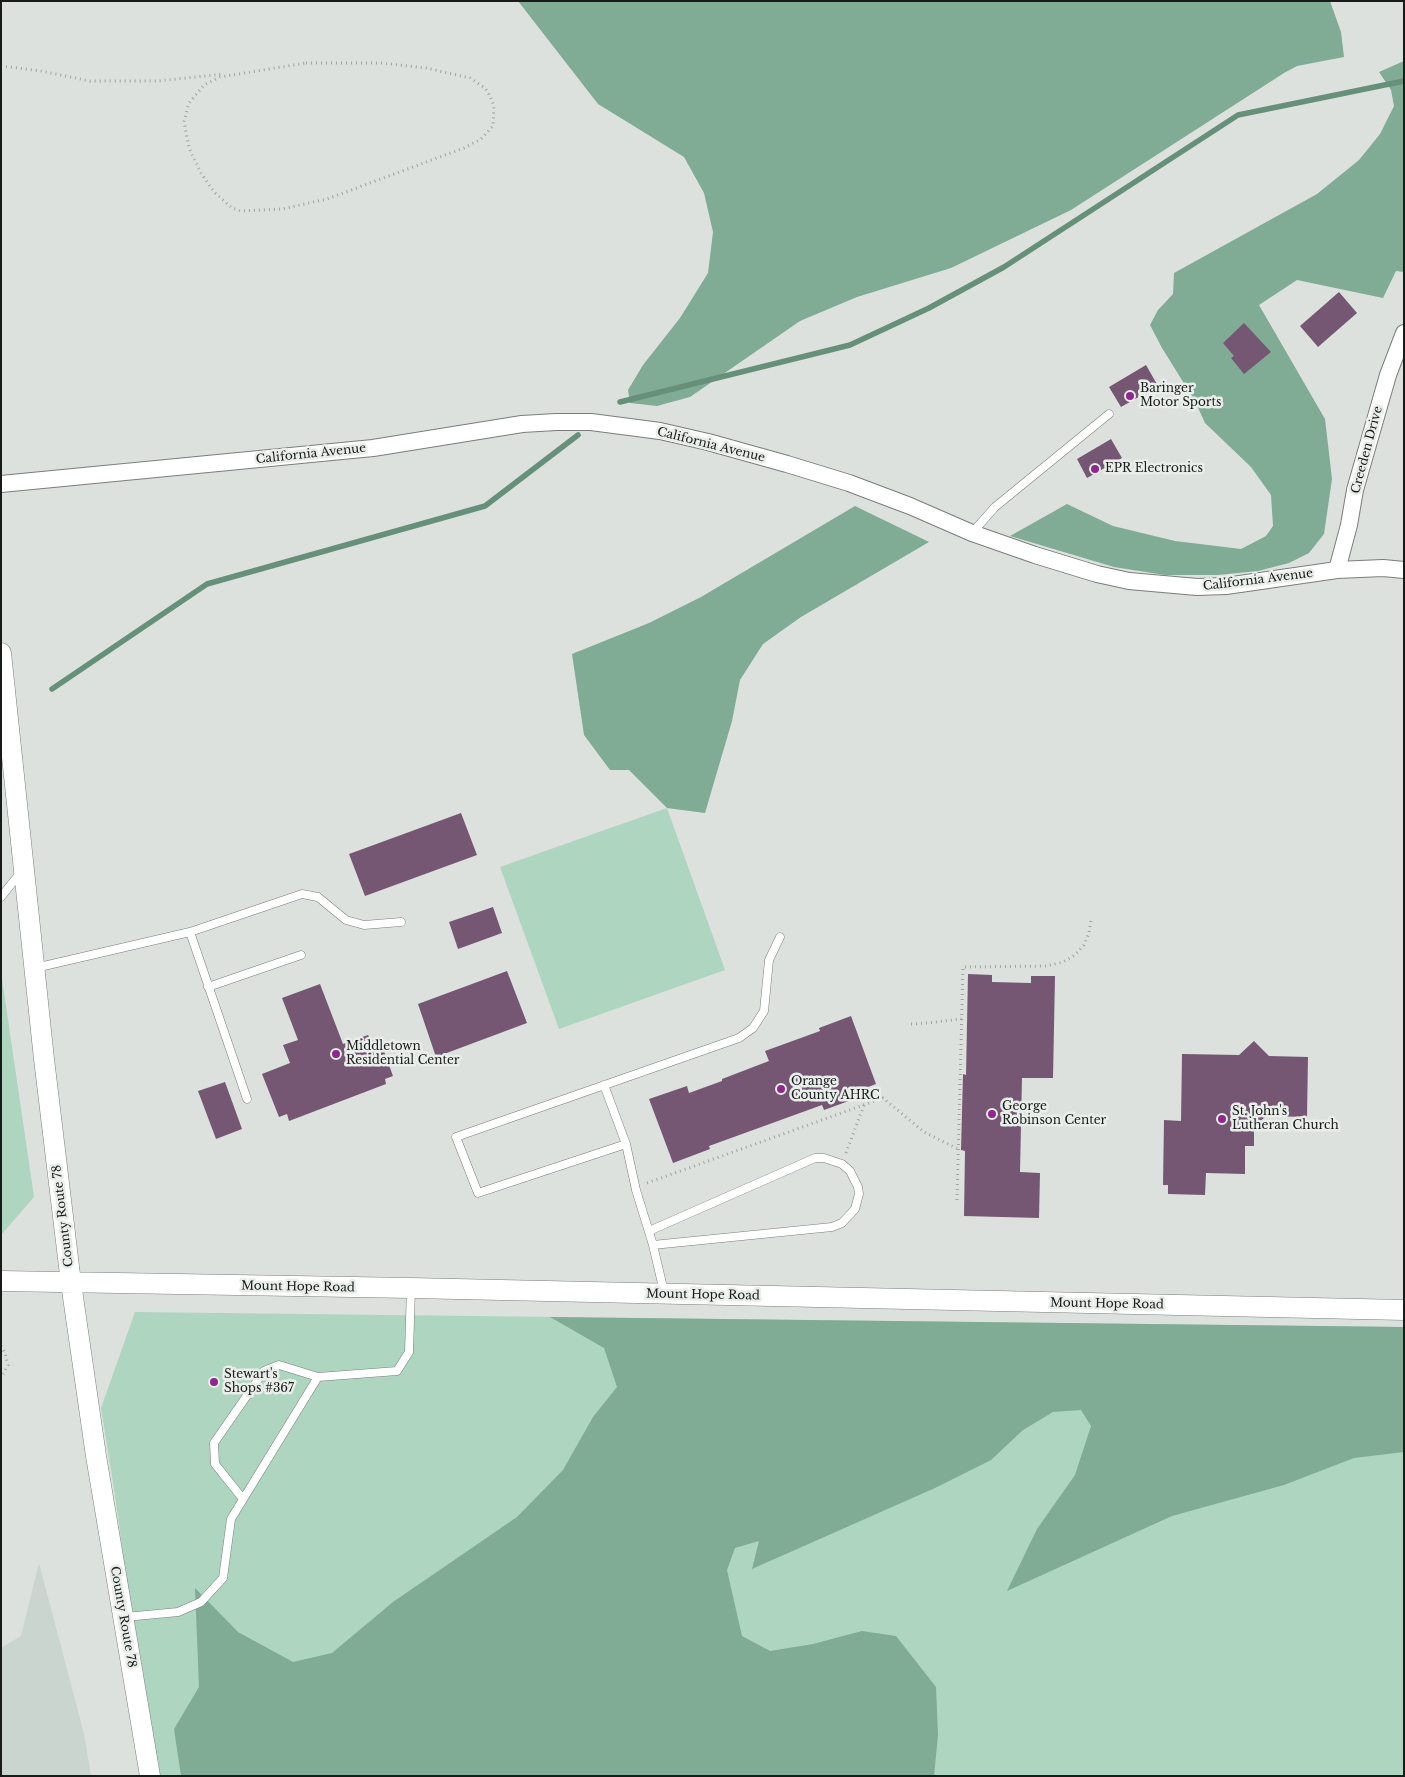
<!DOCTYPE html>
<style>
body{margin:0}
#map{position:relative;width:1405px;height:1777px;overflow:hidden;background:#dce1de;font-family:"Libre Baskerville",serif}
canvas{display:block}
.frame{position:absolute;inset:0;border:2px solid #191b1a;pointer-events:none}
</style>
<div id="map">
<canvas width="1405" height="1777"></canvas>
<div class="frame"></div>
</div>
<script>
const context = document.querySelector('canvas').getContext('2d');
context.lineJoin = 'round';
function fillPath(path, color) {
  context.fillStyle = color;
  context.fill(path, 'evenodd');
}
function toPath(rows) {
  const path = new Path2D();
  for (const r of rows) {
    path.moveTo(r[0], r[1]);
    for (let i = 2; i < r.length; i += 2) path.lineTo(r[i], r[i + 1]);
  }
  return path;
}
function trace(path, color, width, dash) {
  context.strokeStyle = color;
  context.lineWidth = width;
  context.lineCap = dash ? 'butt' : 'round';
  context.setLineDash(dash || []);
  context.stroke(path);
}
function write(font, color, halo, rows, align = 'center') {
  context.font = font + ' "Libre Baskerville",serif';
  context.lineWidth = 5;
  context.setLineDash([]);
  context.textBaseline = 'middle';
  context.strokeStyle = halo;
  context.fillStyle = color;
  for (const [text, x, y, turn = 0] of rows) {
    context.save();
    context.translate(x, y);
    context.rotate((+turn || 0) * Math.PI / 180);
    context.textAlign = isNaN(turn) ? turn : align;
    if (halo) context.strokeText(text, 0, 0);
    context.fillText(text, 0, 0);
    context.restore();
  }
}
const built = toPath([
 [39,1563,84,1734,91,1776,1,1776,1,1648,21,1636]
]);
const green = toPath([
 [667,808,725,970,559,1029,500,867],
 [1,972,34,1197,1,1235],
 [135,1312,1404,1327,1404,1776,144,1776,130,1606,115,1495,101,1408]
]);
const forest = toPath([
 [518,1,1330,1,1341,32,1344,57,1297,66,1284,73,1071,210,951,268,857,297,800,321,690,397,657,406,630,403,628,390,643,365,680,318,708,273,713,232,704,193,684,157,598,104],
 [1404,61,1404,272,1396,271,1383,298,1297,280,1259,305,1325,419,1332,479,1324,534,1309,553,1289,563,1258,571,1218,575,1165,575,1114,567,1010,536,1067,504,1113,526,1175,541,1241,549,1266,536,1273,526,1271,495,1251,467,1205,423,1195,401,1162,348,1150,325,1158,310,1173,294,1174,273,1317,194,1359,160,1380,134,1394,106,1391,90,1379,72],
 [855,506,929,542,801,617,763,644,740,680,732,721,705,813,667,808,629,770,610,770,584,735,572,654,649,623,701,597],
 [550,1317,1404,1327,1404,1452,1354,1458,1284,1485,1172,1516,1007,1591,1037,1529,1075,1475,1091,1426,1081,1410,1053,1412,1023,1430,991,1460,935,1488,752,1569,759,1541,735,1548,727,1570,742,1636,770,1651,813,1644,862,1631,896,1636,936,1687,938,1735,934,1776,181,1776,174,1729,199,1687,195,1588,238,1632,293,1662,332,1653,393,1602,517,1517,563,1470,593,1417,617,1387,604,1348]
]);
const stream = toPath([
 [620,402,850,345,929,308,1004,267,1238,115,1404,81],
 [52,689,207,584,485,506,578,435]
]);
const building = toPath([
 [1339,292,1357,313,1318,347,1300,326],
 [1244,323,1271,352,1244,374,1231,358,1234,356,1223,343],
 [1146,365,1158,386,1121,407,1109,387],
 [1111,439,1122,458,1087,478,1077,459],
 [461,813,477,855,365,896,349,854],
 [493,907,502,933,458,949,449,922],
 [507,971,527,1023,436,1057,418,1004],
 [968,974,992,975,992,982,1031,983,1031,976,1055,976,1053,1078,1022,1078,1020,1172,1040,1173,1039,1218,964,1216,965,1151,961,1150,963,1074,966,1075],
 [320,984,343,1044,368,1035,371,1041,379,1038,393,1076,385,1079,386,1084,289,1121,287,1114,279,1117,262,1074,290,1063,283,1045,298,1040,282,998],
 [851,1016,876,1084,855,1092,857,1098,824,1110,822,1105,709,1146,710,1149,673,1163,649,1099,687,1086,689,1093,722,1081,722,1079,769,1061,765,1051,820,1031,819,1028],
 [1254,1041,1269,1056,1308,1057,1307,1117,1266,1116,1254,1127,1254,1146,1245,1146,1245,1174,1206,1173,1205,1195,1168,1194,1168,1185,1163,1185,1164,1120,1181,1121,1182,1054,1239,1055],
 [225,1082,242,1129,216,1139,198,1091]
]);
const path = toPath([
 [306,63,381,63,426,68,470,78,485,88,490,96,494,106,493,126,481,139,464,148,327,199,282,209,241,211,232,208,214,192,201,173,189,148,184,122,189,103,204,85,220,77,306,63],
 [1,66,41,71,90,81,158,81,224,74],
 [911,1024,927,1023,962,1019],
 [846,1153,864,1105],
 [647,1183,883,1098,924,1132,958,1149],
 [957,1200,963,967,1047,966,1063,962,1075,955,1084,945,1089,933,1091,920],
 [1,1346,5,1353,8,1365,1,1378]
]);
const service = toPath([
 [972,533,995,507,1109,414],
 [1,897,21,872],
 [190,932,247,1099],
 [35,968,190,932,302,894,318,897,346,920,364,925,401,922],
 [208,987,301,955],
 [604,1085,626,1144,478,1193,456,1137,739,1038,753,1028,764,1011,769,960,780,937],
 [626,1144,636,1190,653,1245,664,1292],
 [649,1231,815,1158,824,1158,842,1164,850,1171,858,1187,859,1194,855,1209,842,1223,832,1227,653,1245],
 [243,1499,215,1464,214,1443,264,1371,279,1365,318,1377],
 [125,1617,178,1612,201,1602,223,1578,231,1519,318,1377,397,1371,409,1352,411,1288]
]);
const minor = toPath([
 [1,484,373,448,522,424,556,422,591,422,660,431,708,442,787,464,849,483,910,506,972,533,1035,555,1097,574,1129,581,1197,587,1226,586,1337,570,1383,568,1404,570],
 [1337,570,1349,525,1355,490,1388,375,1404,333]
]);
const tertiary = toPath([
 [1,653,44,1059,71,1283,96,1456,150,1776],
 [1,1281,411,1288,1404,1310]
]);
const markers = [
 [1130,396,5,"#8f278c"],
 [1095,469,5,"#8f278c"],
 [336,1054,5,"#8f278c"],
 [781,1089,5,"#8f278c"],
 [992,1114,5,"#8f278c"],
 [1222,1119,5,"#8f278c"],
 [214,1382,5,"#8f278c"]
];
const poiNames = [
 ["Baringer",1140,389],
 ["Motor Sports",1140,403],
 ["EPR Electronics",1105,469],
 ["Middletown",346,1047],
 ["Residential Center",346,1061],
 ["Orange",791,1082],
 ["County AHRC",791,1096],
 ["George",1002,1107],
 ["Robinson Center",1002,1121],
 ["St. John's",1232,1112],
 ["Lutheran Church",1232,1126],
 ["Stewart's",224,1375],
 ["Shops #367",224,1389]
];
const streetNames = [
 ["California Avenue",711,445,14],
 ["Creeden Drive",1367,450,-75],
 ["California Avenue",311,454,-6],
 ["California Avenue",1258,580,-7],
 ["County Route 78",63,1216,-97],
 ["Mount Hope Road",298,1287,1],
 ["Mount Hope Road",703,1295,1],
 ["Mount Hope Road",1107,1304,1],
 ["County Route 78",123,1617,80]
];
fillPath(built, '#c9d5ce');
fillPath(green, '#aed5bf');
fillPath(forest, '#80ab94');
trace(stream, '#669079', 5.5);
fillPath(building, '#755773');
trace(service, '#7a7e7b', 9);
trace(minor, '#7a7e7b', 18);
trace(tertiary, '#7a7e7b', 21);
trace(path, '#9fa3a1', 3, [1, 4]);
trace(service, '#fff', 8);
trace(minor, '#fff', 16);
trace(tertiary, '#fff', 20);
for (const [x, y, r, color] of markers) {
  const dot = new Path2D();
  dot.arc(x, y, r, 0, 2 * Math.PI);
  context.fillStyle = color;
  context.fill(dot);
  trace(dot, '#e9eeeb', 2);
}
write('12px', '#191b1a', '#e9eeeb', poiNames, 'left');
write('12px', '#191b1a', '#e9eeeb', streetNames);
</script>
